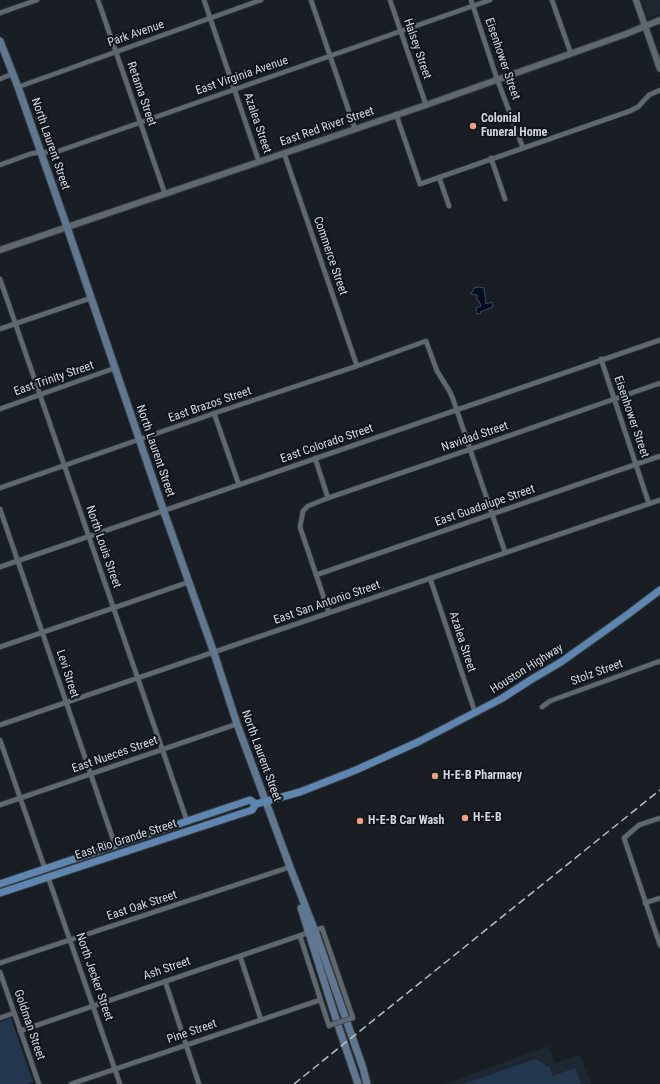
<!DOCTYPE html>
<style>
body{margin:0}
canvas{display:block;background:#181e24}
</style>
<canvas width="660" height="1084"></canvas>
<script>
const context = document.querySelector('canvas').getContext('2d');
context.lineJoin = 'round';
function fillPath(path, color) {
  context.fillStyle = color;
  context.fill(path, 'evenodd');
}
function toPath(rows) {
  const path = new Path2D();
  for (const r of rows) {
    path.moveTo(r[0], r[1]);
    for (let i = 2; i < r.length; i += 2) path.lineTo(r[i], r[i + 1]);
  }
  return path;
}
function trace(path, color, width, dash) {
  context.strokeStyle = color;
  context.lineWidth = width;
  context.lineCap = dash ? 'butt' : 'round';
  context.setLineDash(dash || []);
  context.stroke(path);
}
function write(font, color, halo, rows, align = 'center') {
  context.font = font + ' "Roboto Condensed",sans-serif';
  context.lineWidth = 4;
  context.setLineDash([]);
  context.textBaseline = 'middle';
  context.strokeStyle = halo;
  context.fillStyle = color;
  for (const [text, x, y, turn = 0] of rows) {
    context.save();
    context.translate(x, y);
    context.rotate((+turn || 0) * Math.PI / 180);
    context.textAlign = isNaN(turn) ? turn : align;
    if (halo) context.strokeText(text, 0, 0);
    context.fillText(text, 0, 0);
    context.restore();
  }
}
const built = toPath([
 [642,0,660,0,660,14,648,19],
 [549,1046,555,1063,580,1055,591,1084,444,1084]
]);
const green = toPath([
 [11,1018,33,1082,27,1084,0,1084,0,1022],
 [536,1059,550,1068,553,1076,575,1068,581,1084,463,1084]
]);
const water = toPath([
 [478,287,484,288,486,304,492,302,493,307,480,312,481,313,477,314,476,308,481,306,479,301,477,300,477,295,471,294,474,288,478,287]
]);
const minor = toPath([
 [98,0,165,194],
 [204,0,259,162],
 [311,0,355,129],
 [390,0,426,105],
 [471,0,497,79,523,148],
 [552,0,571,54],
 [0,13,37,0],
 [0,79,12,74],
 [18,87,261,0],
 [396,114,420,184,630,111,638,107,649,95,660,90],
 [284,153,357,366],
 [491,158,505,199],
 [0,165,30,154,41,152,56,152,490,0],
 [439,177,449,206],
 [0,279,187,821],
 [0,329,91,298],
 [601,359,649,504],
 [0,409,115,368],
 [214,413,239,485],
 [315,458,328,498],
 [0,488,221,411,357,366,426,341,437,371,450,392,453,399,505,552],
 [0,509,115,845],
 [0,567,660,340],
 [316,575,660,456],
 [430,578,475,712],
 [329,613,300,527,303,511,308,506,328,498,471,449,660,383],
 [0,647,189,582],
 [542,707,550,701,660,661],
 [0,725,660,500],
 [0,740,45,869],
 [0,805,237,724],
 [660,818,639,825,624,838,660,945],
 [48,877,120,1084],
 [645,903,660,898],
 [300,936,329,1026,333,1024],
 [240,956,261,1020],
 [0,963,290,867],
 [0,972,39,1084],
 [165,981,199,1084],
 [0,1018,14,1013],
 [20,1031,322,928,353,1018,349,1019],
 [71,1084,320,1000]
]);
const tertiary = toPath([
 [636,0,660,69],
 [0,250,426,105,626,34,660,20]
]);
const secondary = toPath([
 [0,41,18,87,67,227,164,512,214,653,237,724,290,867,315,931,363,1068,367,1084],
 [301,908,335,1016,358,1084]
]);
const primary = toPath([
 [0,884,250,800,256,804],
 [0,893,252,810,256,804,300,792,356,770,418,742,501,699,532,679,561,662,627,615,660,590]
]);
const rail = toPath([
 [294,1084,660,790]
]);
const minorBridge = toPath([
 [333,1024,349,1019]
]);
const markers = [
 [473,126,4,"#f2a081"],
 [435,776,4,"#f2a081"],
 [465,818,4,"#f2a081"],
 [360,821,4,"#f2a081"]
];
const streetNames = [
 ["Park Avenue",136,34,-19],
 ["Halsey Street",417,49,71],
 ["Eisenhower Street",502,59,71],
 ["East Virginia Avenue",242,76,-19],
 ["Retama Street",141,94,71],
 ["Azalea Street",257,123,71],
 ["East Red River Street",327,127,-19],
 ["North Laurent Street",50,144,71],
 ["Commerce Street",330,256,71],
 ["East Trinity Street",54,379,-19],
 ["East Brazos Street",210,405,-19],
 ["Eisenhower Street",631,417,71],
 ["Navidad Street",475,437,-19],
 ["East Colorado Street",327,444,-19],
 ["North Laurent Street",155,451,71],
 ["East Guadalupe Street",485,506,-19],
 ["North Louis Street",103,547,71],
 ["East San Antonio Street",327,603,-19],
 ["Azalea Street",462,642,72],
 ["Houston Highway",527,669,-32],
 ["Stolz Street",597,673,-20],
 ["Levi Street",67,674,72],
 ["East Nueces Street",115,755,-19],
 ["North Laurent Street",261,756,70],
 ["East Rio Grande Street",126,840,-18],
 ["East Oak Street",142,906,-18],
 ["Ash Street",167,969,-19],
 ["North Jecker Street",94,977,71],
 ["Goldman Street",29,1025,71],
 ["Pine Street",192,1032,-19]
];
const poiNames = [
 ["Colonial",481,119],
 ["Funeral Home",481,133],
 ["H-E-B Pharmacy",443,776],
 ["H-E-B",473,818],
 ["H-E-B Car Wash",368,821]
];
fillPath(built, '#1d2731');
fillPath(green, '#23384f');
fillPath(water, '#000b24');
trace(water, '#3f485b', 1);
trace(minor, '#363a3f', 6);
trace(tertiary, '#363a3f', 8);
trace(secondary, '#363a3f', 9);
trace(primary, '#363a3f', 9);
trace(minor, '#5f676f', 4.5);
trace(tertiary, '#5f676f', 6);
trace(secondary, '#5f7790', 7);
trace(primary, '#5e86b0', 7);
trace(rail, '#b9bdc2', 1.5, [8, 4]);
trace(minorBridge, '#363a3f', 6, []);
trace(minorBridge, '#5f676f', 4.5);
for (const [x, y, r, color] of markers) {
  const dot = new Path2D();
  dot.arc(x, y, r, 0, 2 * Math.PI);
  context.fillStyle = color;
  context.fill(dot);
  trace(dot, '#0f141b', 1.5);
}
write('12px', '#d3d7dc', '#0f141b', streetNames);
write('bold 12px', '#d3d7dc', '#0f141b', poiNames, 'left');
</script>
